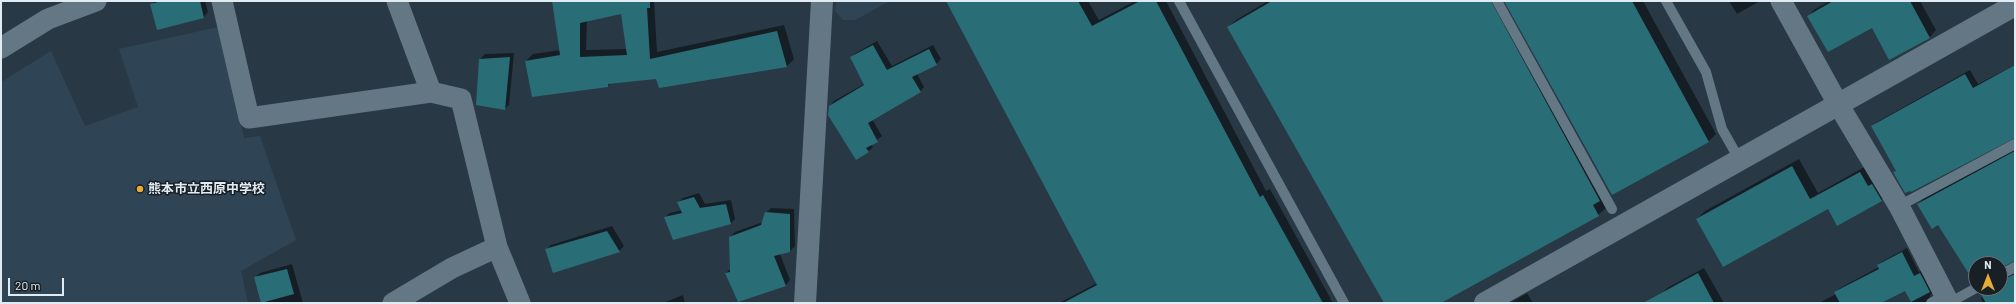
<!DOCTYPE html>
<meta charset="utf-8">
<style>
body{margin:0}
#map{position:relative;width:2016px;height:304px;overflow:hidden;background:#283945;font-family:Barlow,sans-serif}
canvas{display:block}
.frame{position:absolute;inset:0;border:2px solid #e1ebf3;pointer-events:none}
.north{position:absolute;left:1968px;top:256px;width:40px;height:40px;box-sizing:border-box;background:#181f25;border:1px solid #687177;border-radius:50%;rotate:0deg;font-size:11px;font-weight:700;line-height:16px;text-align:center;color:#e1ebf3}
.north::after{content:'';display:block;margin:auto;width:14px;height:18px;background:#e7ac36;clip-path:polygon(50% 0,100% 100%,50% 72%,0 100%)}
.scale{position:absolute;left:8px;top:278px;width:56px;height:18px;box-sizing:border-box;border:2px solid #e1ebf3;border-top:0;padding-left:5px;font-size:12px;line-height:14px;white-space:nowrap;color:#e1ebf3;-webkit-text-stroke:3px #181f25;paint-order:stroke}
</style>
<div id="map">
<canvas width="2016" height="304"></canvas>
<div class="frame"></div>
<div class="north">N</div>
<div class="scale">20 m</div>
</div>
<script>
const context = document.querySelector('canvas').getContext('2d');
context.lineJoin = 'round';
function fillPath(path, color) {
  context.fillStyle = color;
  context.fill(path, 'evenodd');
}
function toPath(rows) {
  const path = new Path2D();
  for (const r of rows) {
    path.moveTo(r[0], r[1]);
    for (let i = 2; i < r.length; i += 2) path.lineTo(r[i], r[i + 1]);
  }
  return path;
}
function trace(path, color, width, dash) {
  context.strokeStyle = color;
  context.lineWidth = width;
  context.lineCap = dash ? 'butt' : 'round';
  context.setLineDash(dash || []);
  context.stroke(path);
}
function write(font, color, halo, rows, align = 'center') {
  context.font = font + ' Barlow,"Noto Sans JP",sans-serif';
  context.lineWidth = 3;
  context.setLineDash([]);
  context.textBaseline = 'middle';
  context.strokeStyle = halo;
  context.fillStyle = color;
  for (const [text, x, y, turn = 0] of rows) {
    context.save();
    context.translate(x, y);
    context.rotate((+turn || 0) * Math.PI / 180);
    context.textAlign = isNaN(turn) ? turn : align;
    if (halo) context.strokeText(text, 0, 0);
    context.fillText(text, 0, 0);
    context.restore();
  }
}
const built = toPath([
 [836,1,890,1,855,20,843,20,835,11],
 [218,27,244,138,260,136,296,240,241,271,248,303,1,303,1,82,51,51,85,126,138,107,119,49]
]);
const shadow = toPath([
 [155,1,205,1,208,12,204,17,152,4],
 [553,1,654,1,657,52,784,25,794,59,787,66,611,83,607,86,526,61,533,54,561,50],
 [622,13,627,49,586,50,587,20],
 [947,1,1088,1,1099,20,1135,1,1166,1,1266,191,1270,189,1333,303,1059,303,1097,283],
 [1268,1,1501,1,1607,193,1601,199,1606,208,1598,215,1439,303,1385,303,1228,27,1236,20],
 [1506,1,1643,1,1716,134,1709,141,1612,194],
 [1729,1,1760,1,1737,14],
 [1830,1,1920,1,1936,30,1930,37,1890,58,1873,26,1808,16,1815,9],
 [877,41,892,66,933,45,941,59,936,64,917,74,924,87,920,92,872,119,882,136,871,144,873,147,868,152,830,106,834,101,864,84,851,57,856,53],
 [514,53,509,105,504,109,480,59,485,54],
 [2015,65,2015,137,1894,173,1897,170,1872,127,1877,122,1970,70,1978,84],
 [2015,150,2015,260,2000,267,2000,264,1976,264,1976,281,1938,224,1918,204,1923,199],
 [1799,159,1818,193,1868,165,1889,192,1881,200,1828,208,1697,219,1705,211],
 [699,193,705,204,731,200,735,219,730,224,665,217,670,213,682,210,679,202,683,198],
 [771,208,794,209,795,246,790,251,780,254,790,280,786,285,726,273,731,268,730,237,735,232,763,222,766,213],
 [612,226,624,246,619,251,547,249,551,245],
 [1907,248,1919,272,1925,269,1936,290,1930,295,1930,302,1932,303,1912,303,1905,289,1878,303,1819,303,1836,294,1835,292,1840,288,1879,267,1878,265,1883,261],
 [292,264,303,303,267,303,255,278,260,273],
 [1704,268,1724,303,1666,303,1661,294,1667,288],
 [2015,273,2015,303,1983,303,1981,298,1983,296,1982,288,2000,288,2000,274,2008,276],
 [1527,293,1533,303,1510,303],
 [683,295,685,303,663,303]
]);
const building = toPath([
 [162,1,200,1,204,18,157,30,150,4],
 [552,1,650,1,650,8,647,8,650,59,777,31,787,67,659,88,656,79,608,84,608,87,532,97,525,61,560,55],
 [621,14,627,55,580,57,580,23],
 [946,1,1078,1,1092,26,1140,1,1156,1,1260,197,1263,195,1323,303,1063,303,1097,285],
 [1272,1,1491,1,1600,201,1593,205,1599,216,1441,303,1384,303,1227,27],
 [1504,1,1632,1,1709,142,1612,195],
 [1833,1,1910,1,1930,38,1889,60,1872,28,1828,52,1807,16],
 [873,45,887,70,929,49,937,65,912,77,921,92,868,123,878,142,866,148,869,152,856,160,828,115,829,106,864,85,850,57],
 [510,57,505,110,476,105,479,59],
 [2015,65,2015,138,1911,192,1910,191,1905,193,1893,172,1896,171,1871,126,1965,74,1973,88],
 [2015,151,2015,261,2000,268,2000,264,1976,264,1976,282,1974,282,1938,225,1932,229,1917,204],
 [1792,166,1810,199,1860,172,1868,186,1872,184,1882,201,1837,226,1828,209,1723,267,1696,219],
 [694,197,700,208,726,204,731,224,673,240,664,217,682,213,677,202],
 [765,212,790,214,790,252,774,256,786,286,738,302,725,273,730,272,729,237,761,225],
 [607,231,620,252,553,273,545,249],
 [1902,252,1914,276,1920,273,1930,292,1911,302,1905,291,1881,303,1840,303,1834,292,1879,269,1877,265],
 [287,269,294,294,261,303,254,277],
 [1698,273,1714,303,1643,303],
 [2015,274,2015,303,1986,303,1980,293,1982,288,2000,288,2000,281]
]);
const lane = toPath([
 [1179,1,1344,303],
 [1497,1,1612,209],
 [1666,1,1706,72,1722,129,1739,159],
 [1899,206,2015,144],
 [2000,275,2015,267],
 [1931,303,1946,295],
 [1949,303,1976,288]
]);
const street = toPath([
 [222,1,249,118,431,92,461,99,497,247,520,303],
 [397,1,431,92],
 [1781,1,1838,104,1899,206,1949,303],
 [1,48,48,19,96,1],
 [393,303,452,268,497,247]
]);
const secondary = toPath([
 [805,303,822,1],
 [1485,303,2015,5]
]);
const markers = [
 [140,189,4,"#e7ac36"]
];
const poiNames = [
 ["熊本市立西原中学校",148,189]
];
fillPath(built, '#2f4555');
fillPath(shadow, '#0007');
fillPath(building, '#296e77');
trace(lane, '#647785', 10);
trace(street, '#647785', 21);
trace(secondary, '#647785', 22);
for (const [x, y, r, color] of markers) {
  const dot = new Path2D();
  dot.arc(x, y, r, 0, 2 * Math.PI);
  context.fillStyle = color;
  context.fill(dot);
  trace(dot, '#181f25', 1.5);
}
write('bold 13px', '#e1ebf3', '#181f25', poiNames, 'left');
</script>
